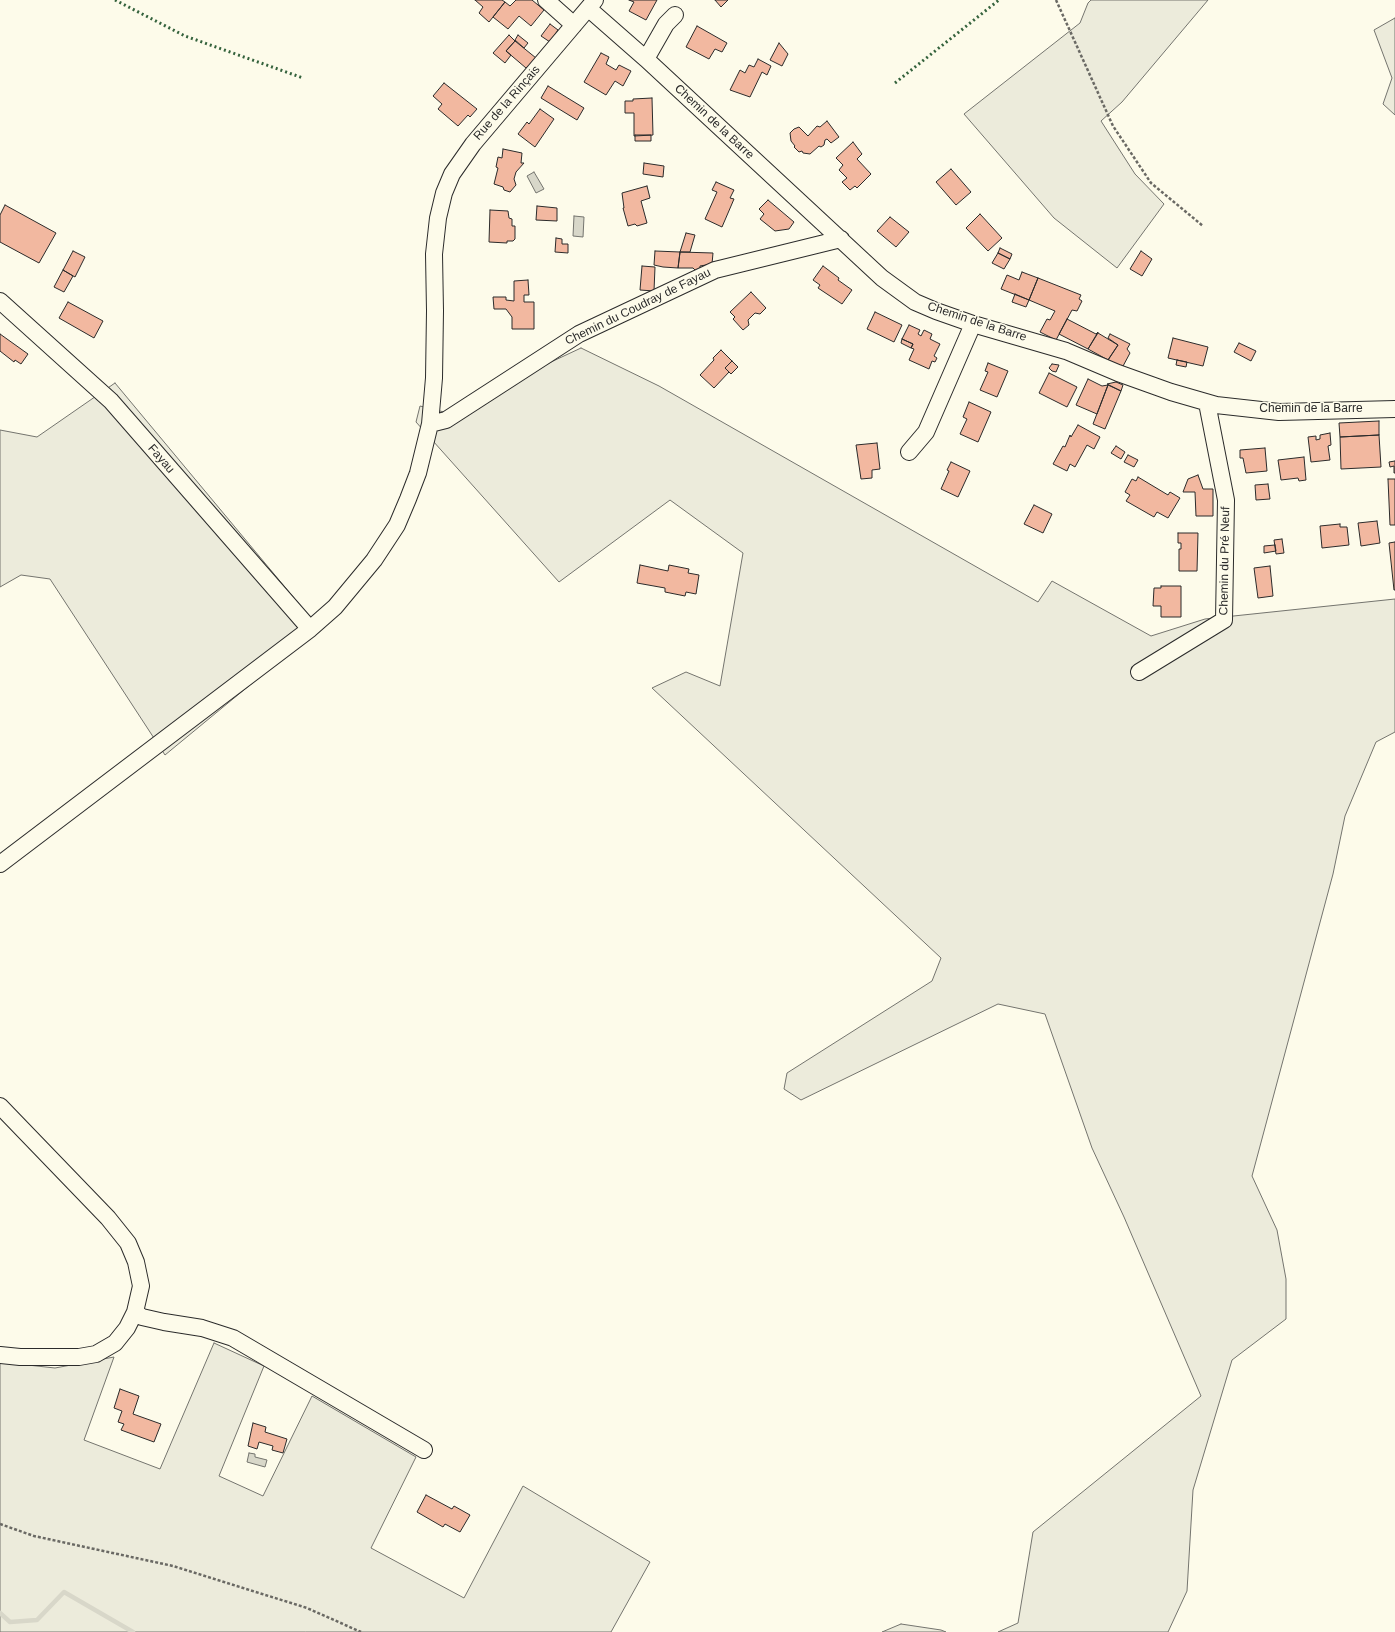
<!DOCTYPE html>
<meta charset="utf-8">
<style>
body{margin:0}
canvas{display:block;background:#fdfbea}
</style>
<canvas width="1395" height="1632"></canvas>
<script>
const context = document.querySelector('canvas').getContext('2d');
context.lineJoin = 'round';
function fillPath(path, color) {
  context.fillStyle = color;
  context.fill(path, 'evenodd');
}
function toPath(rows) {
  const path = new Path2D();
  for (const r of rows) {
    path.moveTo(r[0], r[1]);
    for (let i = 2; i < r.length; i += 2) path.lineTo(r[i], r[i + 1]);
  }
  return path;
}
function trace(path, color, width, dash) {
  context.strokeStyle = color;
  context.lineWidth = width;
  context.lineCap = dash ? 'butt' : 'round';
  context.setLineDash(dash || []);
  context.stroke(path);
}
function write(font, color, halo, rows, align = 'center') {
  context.font = font + ' Helvetica,sans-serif';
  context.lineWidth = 3;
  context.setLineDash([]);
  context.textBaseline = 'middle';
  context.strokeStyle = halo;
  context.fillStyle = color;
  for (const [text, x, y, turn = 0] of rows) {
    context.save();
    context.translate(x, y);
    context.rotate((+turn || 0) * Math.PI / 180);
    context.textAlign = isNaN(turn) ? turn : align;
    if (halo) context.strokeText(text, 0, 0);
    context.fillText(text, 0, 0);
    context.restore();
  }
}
const green = toPath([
 [1091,0,1208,0,1122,102,1101,121,1135,174,1164,204,1117,268,1054,218,964,114,1080,23,1088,3,1091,0],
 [1395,18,1395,115,1383,104,1392,78,1374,30,1395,18],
 [581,348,659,386,1038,602,1052,581,1151,636,1205,619,1395,599,1395,732,1376,742,1345,816,1333,874,1252,1176,1277,1230,1286,1279,1286,1319,1232,1360,1193,1490,1187,1591,1168,1632,998,1632,1018,1623,1033,1532,1201,1396,1124,1217,1092,1148,1045,1014,998,1004,801,1100,784,1089,787,1073,932,981,941,958,652,688,686,672,720,686,743,553,670,500,559,582,416,422,420,406,444,412,581,348],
 [115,383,319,628,165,755,50,579,21,575,0,587,0,430,37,437,115,383],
 [214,1343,264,1366,219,1476,263,1496,312,1396,416,1457,371,1548,464,1598,523,1486,650,1562,611,1632,0,1632,0,1362,55,1368,114,1357,84,1440,160,1469,214,1343],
 [901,1624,941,1630,946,1632,882,1632,901,1624]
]);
const water = toPath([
 [534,172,544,189,536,193,527,176,534,172],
 [574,216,584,217,583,237,573,236,574,216],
 [249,1453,255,1454,255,1457,267,1460,265,1467,247,1462,249,1453]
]);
const stream = toPath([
 [0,1613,10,1622,37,1620,64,1592,133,1632]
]);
const building = toPath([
 [475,0,502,0,505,2,489,22,479,13,483,7,475,0],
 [516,0,532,0,544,10,531,26,519,16,508,29,493,17,505,2,510,6,516,0],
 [629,0,657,0,646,20,629,11,634,2,629,0],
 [715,0,728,0,721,7,715,0],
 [550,24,558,30,550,42,541,36,550,24],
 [697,26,727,43,722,52,715,49,709,59,686,47,697,26],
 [509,35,515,41,506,51,511,55,505,63,493,53,509,35],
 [518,35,528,43,524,48,515,40,518,35],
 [515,41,536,58,526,68,506,51,515,41],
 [779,43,788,54,782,66,770,60,779,43],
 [601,53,609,57,606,64,616,70,619,65,631,71,623,86,615,81,606,95,584,82,601,53],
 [758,59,771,66,767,75,762,72,750,97,730,90,740,70,745,73,749,65,754,67,758,59],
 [444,83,477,109,470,117,468,115,458,126,438,109,442,104,433,96,444,83],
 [548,86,584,108,577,120,541,98,548,86],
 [652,98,653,135,634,136,634,113,625,113,625,101,633,101,633,99,652,98],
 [540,109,554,119,535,147,518,134,527,122,529,124,540,109],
 [827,121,839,137,831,143,827,139,825,140,824,145,821,147,819,146,810,154,803,153,802,151,799,152,794,147,795,146,791,141,790,133,794,129,799,127,808,136,817,126,820,127,827,121],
 [635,135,651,135,651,141,635,141,635,135],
 [853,142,862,154,857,159,871,174,857,188,855,186,850,190,842,182,847,178,839,170,843,165,836,158,853,142],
 [503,149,522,153,521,163,524,163,516,172,514,179,516,185,510,192,504,190,503,187,494,184,498,168,496,167,498,157,502,158,503,149],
 [644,163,664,166,663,177,643,174,644,163],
 [951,169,971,192,956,205,936,182,951,169],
 [716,182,734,190,730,198,734,199,722,227,705,219,717,192,712,190,716,182],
 [647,186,650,198,641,201,647,223,637,226,635,224,628,226,623,208,624,208,622,193,647,186],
 [768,200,794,222,789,229,775,231,760,219,764,214,759,209,768,200],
 [5,205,56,233,39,263,0,242,0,215,5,205],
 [537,206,557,208,557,221,536,220,537,206],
 [490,210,508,211,509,218,512,219,512,226,515,226,515,239,513,241,507,241,507,243,489,242,490,210],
 [980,214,1002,238,988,251,966,228,980,214],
 [890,217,909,232,896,247,877,231,890,217],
 [686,233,695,235,690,252,680,252,686,233],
 [556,238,562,239,562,244,568,244,568,253,555,252,556,238],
 [1000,248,1012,254,1010,259,998,253,1000,248],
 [73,251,85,257,75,277,63,270,73,251],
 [655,251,680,252,678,268,663,267,654,265,655,251],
 [1141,251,1152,259,1142,276,1130,269,1141,251],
 [680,252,713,253,712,264,700,266,700,271,697,272,693,268,678,268,680,252],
 [998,253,1010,259,1004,269,992,263,998,253],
 [642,266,655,267,654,291,640,290,642,266],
 [823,266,839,278,838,280,852,290,842,304,818,288,820,285,813,280,823,266],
 [63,270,73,276,64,292,54,287,63,270],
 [1022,272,1038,278,1029,300,1001,289,1007,275,1019,280,1022,272],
 [1038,278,1081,295,1079,299,1082,301,1077,311,1072,310,1056,340,1040,332,1047,319,1050,320,1055,311,1029,300,1038,278],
 [528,280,529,295,524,295,524,302,534,302,534,329,512,329,512,317,506,309,494,309,493,297,506,297,506,300,514,301,514,281,528,280],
 [751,292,766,308,760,314,755,313,748,320,749,325,743,330,733,319,735,317,730,312,751,292],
 [1015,294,1029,300,1026,307,1012,302,1015,294],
 [68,302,103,321,94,338,59,318,68,302],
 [875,312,902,325,894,342,867,329,875,312],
 [1067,319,1096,334,1098,332,1088,349,1059,334,1067,319],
 [909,325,920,330,918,334,921,336,924,330,932,334,930,339,940,344,934,356,937,358,935,362,932,361,929,369,909,360,914,349,911,348,913,344,902,339,909,325],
 [1098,333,1118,345,1108,360,1088,349,1098,333],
 [0,334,28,354,21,364,15,360,14,362,0,351,0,334],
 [1110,334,1130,344,1127,349,1130,353,1122,368,1108,360,1118,345,1108,338,1110,334],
 [1173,338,1208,347,1203,366,1168,358,1173,338],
 [902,339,913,344,911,348,901,343,902,339],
 [1239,343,1256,351,1251,361,1234,352,1239,343],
 [721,350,732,361,725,368,729,372,714,388,700,375,714,360,713,358,721,350],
 [1177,360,1187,362,1186,367,1176,365,1177,360],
 [732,361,738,367,731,374,725,368,732,361],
 [988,363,1008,371,997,397,980,390,988,372,985,371,988,363],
 [1052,364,1059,365,1056,372,1052,371,1049,368,1052,364],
 [1049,373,1077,387,1067,407,1039,393,1049,373],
 [1088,379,1102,386,1108,385,1097,414,1076,405,1088,379],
 [1116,382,1123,385,1121,391,1107,384,1116,382],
 [1108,385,1121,391,1105,429,1093,424,1108,385],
 [969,402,991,412,978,442,960,434,967,419,963,417,969,402],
 [1379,421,1379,435,1340,437,1339,423,1379,421],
 [1078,425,1100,437,1094,449,1087,445,1075,467,1070,464,1067,471,1053,464,1063,446,1065,447,1070,435,1071,437,1078,425],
 [1330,433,1331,445,1328,446,1330,460,1311,462,1308,437,1316,436,1316,440,1320,439,1320,435,1330,433],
 [1379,435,1381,467,1341,469,1340,437,1379,435],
 [877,443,880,469,872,470,872,478,861,479,856,445,877,443],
 [1116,446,1125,452,1121,459,1111,453,1116,446],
 [1265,448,1267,471,1246,473,1243,458,1240,458,1240,450,1265,448],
 [1128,455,1138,460,1134,467,1124,462,1128,455],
 [1304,457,1306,480,1299,481,1298,478,1281,480,1278,460,1304,457],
 [1395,461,1395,473,1394,473,1394,466,1390,467,1389,462,1395,461],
 [951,462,970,471,958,497,941,489,949,471,947,470,951,462],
 [1198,475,1203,489,1213,489,1213,516,1196,516,1195,492,1183,492,1188,479,1198,475],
 [1138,477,1168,495,1170,492,1180,498,1168,518,1157,512,1154,517,1126,501,1130,495,1125,492,1132,479,1136,481,1138,477],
 [1388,479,1395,479,1395,525,1390,525,1388,479],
 [1268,484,1270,499,1256,500,1255,485,1268,484],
 [1034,505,1052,514,1043,533,1024,524,1034,505],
 [1377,521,1380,543,1361,546,1358,523,1377,521],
 [1340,524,1340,527,1347,527,1349,545,1322,548,1320,526,1340,524],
 [1178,533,1198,533,1197,571,1179,571,1179,549,1181,549,1181,543,1178,543,1178,533],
 [1282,539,1284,553,1276,554,1274,540,1282,539],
 [1395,542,1395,590,1394,590,1389,543,1395,542],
 [1275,545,1276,551,1264,553,1264,546,1275,545],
 [640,565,668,571,669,565,689,569,688,573,699,575,696,594,686,592,685,596,665,592,665,588,637,583,640,565],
 [1270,566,1273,596,1258,598,1254,568,1270,566],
 [1161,586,1181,586,1181,617,1161,617,1161,606,1153,606,1154,588,1161,588,1161,586],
 [120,1389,139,1396,133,1414,161,1424,154,1442,121,1430,124,1424,118,1422,122,1411,114,1408,120,1389],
 [253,1423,266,1427,265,1432,287,1439,283,1453,272,1450,273,1446,259,1442,257,1449,248,1446,253,1423],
 [426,1495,452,1509,454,1506,470,1515,460,1532,445,1524,443,1527,417,1512,426,1495]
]);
const path = toPath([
 [1056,0,1113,126,1151,183,1203,226],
 [0,1524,34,1536,173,1566,307,1608,361,1632]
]);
const minor = toPath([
 [546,0,574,25],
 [589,9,646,59,882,278,915,302,936,311,973,324,1066,351,1118,373,1171,392,1216,405,1279,412,1395,409],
 [646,59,666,24,675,15],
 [0,301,111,401,310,629],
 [430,424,446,420,579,334,715,270,841,239],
 [909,452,926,432,973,324],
 [1139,672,1224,620,1226,500,1207,403],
 [0,864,310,629,335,607,374,560,397,525,408,499,418,473,430,424,434,378,435,311,434,254,438,218,444,193,452,174,473,144,595,0],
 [0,1106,108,1218,128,1243,136,1262,141,1286,135,1312,127,1328,115,1343,96,1354,79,1357,20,1357,0,1355],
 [135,1312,142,1317,164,1322,202,1328,233,1338,424,1450]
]);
const hedge = toPath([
 [115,0,185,36,303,78],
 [895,83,999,0]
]);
const streetNames = [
 ["Rue de la Rinçais",507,103,-49],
 ["Chemin de la Barre",714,122,43],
 ["Chemin du Coudray de Fayau",638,307,-26],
 ["Chemin de la Barre",977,322,18],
 ["Chemin de la Barre",1311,409],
 ["Fayau",161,459,49],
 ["Chemin du Pré Neuf",1225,561,-89]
];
fillPath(green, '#ecebdb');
trace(green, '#74746e', 1);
fillPath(water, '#d8d7c9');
trace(water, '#74746e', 1);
trace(stream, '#d8d7c9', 4.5);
fillPath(building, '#f2b8a0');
trace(building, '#2b2b2b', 1);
trace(minor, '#2b2b2b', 18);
trace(path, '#6a6964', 2.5, [3, 2]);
trace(minor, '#fdfbea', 16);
trace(hedge, '#34623c', 3, [2, 3]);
write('12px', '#2b2b2b', '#fdfbea', streetNames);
</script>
